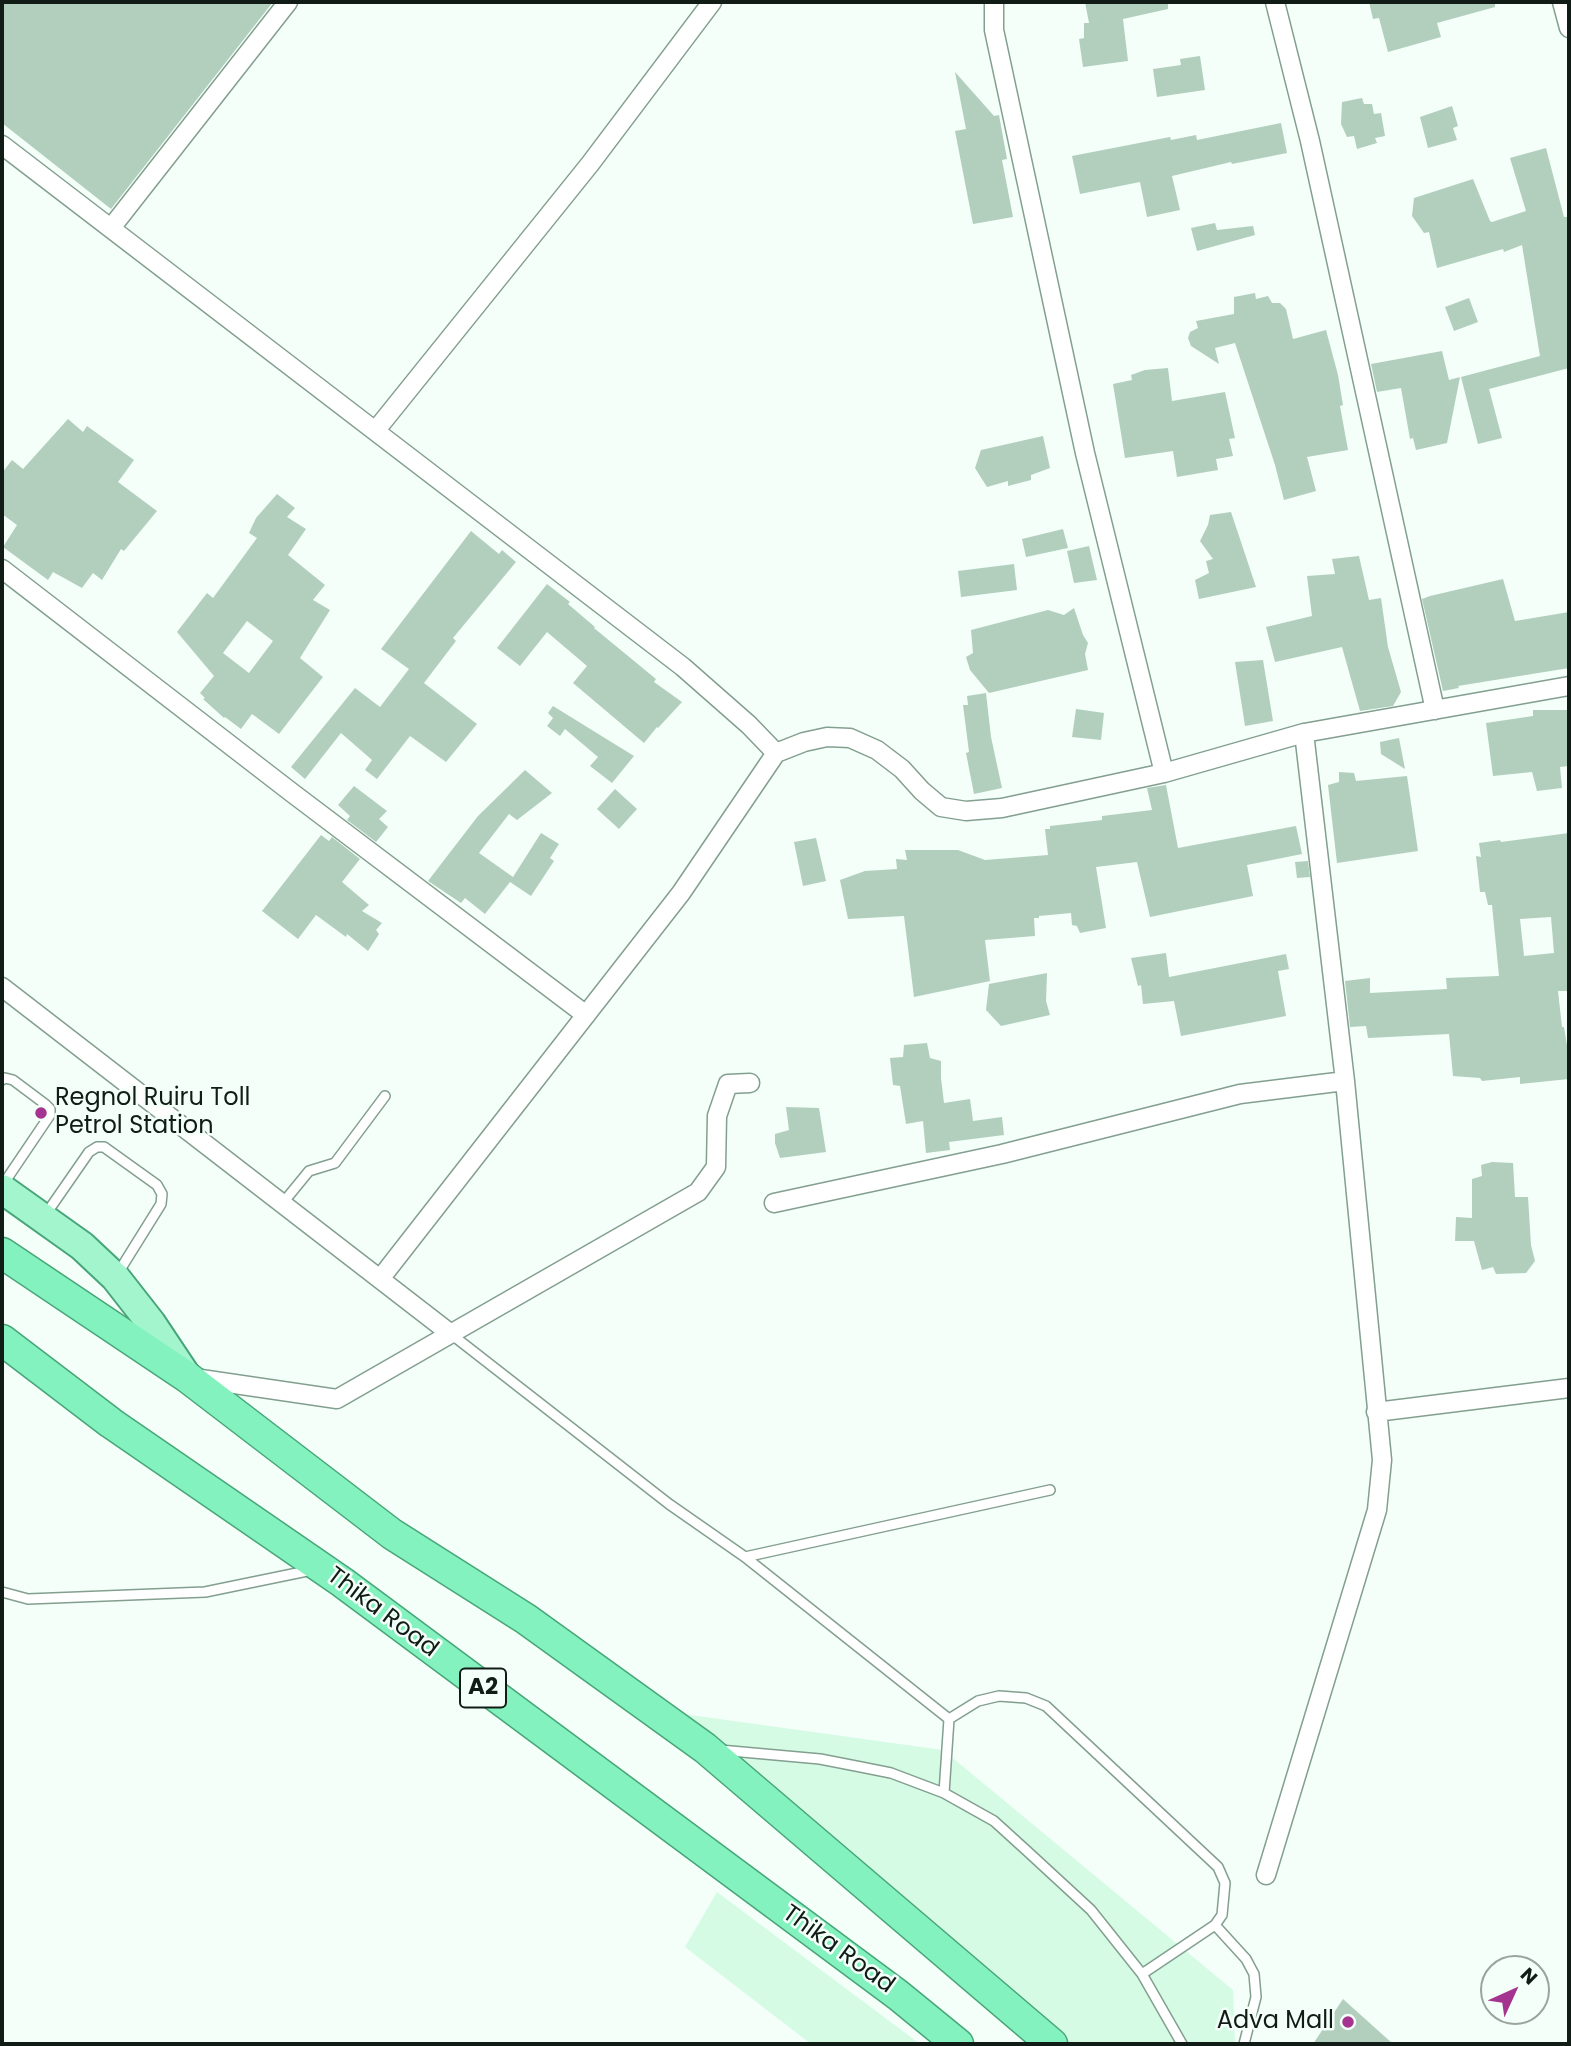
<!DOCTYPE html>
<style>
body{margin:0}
#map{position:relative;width:1571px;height:2046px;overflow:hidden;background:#f3fff8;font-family:Poppins,sans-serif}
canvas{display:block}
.frame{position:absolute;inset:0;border:4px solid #111c16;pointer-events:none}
.north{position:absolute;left:1480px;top:1955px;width:70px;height:70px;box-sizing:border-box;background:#f3fff8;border:2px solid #99a49e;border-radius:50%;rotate:45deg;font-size:19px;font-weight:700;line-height:28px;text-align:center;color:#111c16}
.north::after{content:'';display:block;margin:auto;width:24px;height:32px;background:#a53491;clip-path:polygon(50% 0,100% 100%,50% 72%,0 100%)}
</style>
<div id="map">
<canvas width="1571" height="2046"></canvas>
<div class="frame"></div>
<div class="north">N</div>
</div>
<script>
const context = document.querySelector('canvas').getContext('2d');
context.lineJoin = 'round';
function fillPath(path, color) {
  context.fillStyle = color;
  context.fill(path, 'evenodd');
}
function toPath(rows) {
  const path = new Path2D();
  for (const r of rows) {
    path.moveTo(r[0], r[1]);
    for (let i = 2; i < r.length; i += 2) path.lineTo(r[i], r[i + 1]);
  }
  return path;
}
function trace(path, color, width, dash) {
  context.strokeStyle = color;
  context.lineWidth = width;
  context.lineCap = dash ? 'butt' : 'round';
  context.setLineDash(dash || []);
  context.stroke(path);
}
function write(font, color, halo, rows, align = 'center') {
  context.font = font + ' Poppins,sans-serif';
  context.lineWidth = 5;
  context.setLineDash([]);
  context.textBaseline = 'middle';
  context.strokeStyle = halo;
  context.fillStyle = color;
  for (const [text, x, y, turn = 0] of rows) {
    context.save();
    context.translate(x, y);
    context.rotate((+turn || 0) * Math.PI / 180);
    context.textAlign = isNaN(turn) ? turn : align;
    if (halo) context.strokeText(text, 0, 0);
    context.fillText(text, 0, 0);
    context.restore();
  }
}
const built = toPath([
 [683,1714,943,1750,1233,1990,1235,2044,1068,2044],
 [717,1892,920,2044,811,2044,685,1947]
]);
const building = toPath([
 [2,2,273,2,111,209,2,123],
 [1085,2,1168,2,1168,9,1123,19,1128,61,1083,67,1079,39,1084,38,1084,23,1089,23],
 [1369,2,1495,2,1495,7,1437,23,1441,37,1388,52,1379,18,1373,19],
 [1200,56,1205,90,1157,97,1153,69,1181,65,1180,59],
 [955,72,994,116,999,115,1007,159,1002,160,1013,217,973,224,955,131,966,129],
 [1362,98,1364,104,1372,104,1374,114,1381,113,1385,136,1375,138,1377,143,1357,149,1354,136,1347,137,1341,124,1342,102],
 [1452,106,1458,126,1453,128,1457,140,1428,148,1420,117],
 [1281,123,1287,153,1232,164,1231,162,1172,176,1180,210,1147,217,1140,182,1080,194,1072,156,1170,137,1171,140,1196,135,1197,140],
 [1546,148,1564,217,1568,217,1569,226,1569,368,1489,389,1502,438,1478,444,1461,377,1540,356,1522,245,1504,252,1503,249,1437,268,1429,232,1424,233,1412,216,1414,198,1473,179,1490,221,1492,222,1526,211,1510,158],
 [1215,223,1217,230,1253,226,1255,235,1197,251,1191,228],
 [1255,293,1256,299,1268,296,1272,303,1280,303,1286,309,1293,339,1326,330,1338,375,1343,405,1340,406,1348,450,1307,457,1316,491,1284,500,1275,465,1235,343,1215,348,1219,364,1191,346,1188,338,1190,332,1198,328,1196,321,1234,314,1234,297],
 [1469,298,1478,322,1454,331,1445,307],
 [1442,351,1449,380,1460,377,1447,443,1416,450,1413,438,1410,439,1401,388,1377,392,1371,364],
 [1168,368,1172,401,1225,392,1235,438,1229,439,1233,456,1216,459,1218,470,1177,477,1173,451,1125,458,1113,384,1132,380,1131,375,1145,370],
 [68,419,83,432,87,426,134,460,118,482,157,511,124,551,121,549,102,580,93,573,82,588,53,572,48,580,3,547,17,525,2,514,2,473,12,460,23,469],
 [1043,436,1050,468,1031,475,1031,480,1008,486,1008,481,987,487,975,468,981,450],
 [277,494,295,508,287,517,306,529,288,555,325,585,313,600,330,610,300,658,323,677,279,734,252,714,241,729,225,717,224,718,203,699,205,698,200,693,214,676,177,632,207,593,213,598,257,538,249,533,256,518],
 [247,621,273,641,249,673,223,653],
 [1231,512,1256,587,1199,599,1195,580,1209,573,1206,561,1213,559,1200,541,1208,525,1210,515],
 [1063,529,1068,548,1026,557,1022,539],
 [471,531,499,554,502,550,516,562,453,638,456,641,424,683,477,724,446,762,410,736,377,779,365,770,372,760,341,733,305,779,291,767,355,688,380,707,409,669,381,649],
 [1089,546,1097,580,1074,583,1067,551],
 [1359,556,1369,600,1381,598,1388,647,1401,692,1393,706,1360,711,1342,647,1275,662,1266,627,1312,616,1307,576,1335,574,1332,559],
 [1014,564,1017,590,961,597,958,571],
 [1503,579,1515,621,1569,612,1569,668,1458,686,1459,688,1443,691,1422,599,1430,596],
 [547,584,570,602,568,604,595,627,594,628,656,679,654,682,682,702,658,728,657,727,644,743,573,683,587,666,547,632,520,666,497,648],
 [1074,608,1083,635,1088,643,1085,654,1088,670,989,693,970,670,966,657,973,653,971,630,1048,610,1064,615],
 [1263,660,1273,721,1245,726,1235,662],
 [986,693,991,737,1002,788,974,794,966,753,969,752,963,705,968,705,967,696],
 [553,706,634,756,612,783,590,766,598,757,565,729,560,736,547,726,553,718,548,713],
 [1076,709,1104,713,1101,740,1072,737],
 [1533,710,1569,710,1569,766,1560,767,1562,788,1537,791,1532,772,1493,776,1486,723,1533,716],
 [1399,738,1405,769,1381,754,1380,742],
 [525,770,552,793,517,820,509,814,479,853,513,877,541,833,559,844,550,858,554,861,531,896,510,882,485,914,465,898,461,903,428,881,478,816],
 [1339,772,1354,773,1356,781,1407,776,1418,851,1337,863,1328,785,1339,782],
 [1166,785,1178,848,1296,826,1302,854,1247,865,1253,896,1150,917,1137,862,1096,867,1106,928,1080,933,1077,926,1072,925,1071,913,1039,916,1039,918,1034,918,1035,936,985,940,990,981,914,997,904,916,848,919,840,880,865,871,897,869,896,859,907,860,905,850,958,850,985,860,1048,855,1045,829,1050,829,1050,826,1102,820,1102,816,1152,810,1147,788],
 [354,786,387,811,379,819,388,827,376,842,347,820,350,816,338,805],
 [615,789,637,809,619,829,597,809],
 [1569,833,1569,991,1558,991,1562,1027,1564,1027,1569,1058,1569,1079,1520,1084,1520,1077,1482,1081,1480,1078,1453,1076,1449,1034,1368,1038,1366,1026,1350,1027,1345,981,1370,978,1370,993,1447,989,1446,978,1499,976,1492,905,1488,905,1485,892,1480,892,1476,856,1481,857,1479,843,1500,840,1501,842],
 [1551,917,1554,953,1524,956,1520,919],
 [321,835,329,841,332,837,360,859,342,882,369,905,362,911,382,923,376,930,379,934,368,951,347,934,346,937,316,915,298,939,262,911],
 [816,838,826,881,803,886,794,842],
 [1308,861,1310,877,1297,878,1295,862],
 [1166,953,1169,977,1286,954,1289,969,1278,971,1286,1016,1181,1036,1174,1001,1143,1004,1141,985,1138,986,1131,958],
 [1047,973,1046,1001,1050,1015,1001,1026,986,1010,989,984],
 [927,1043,930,1058,941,1061,941,1078,944,1103,970,1099,973,1121,1002,1117,1004,1135,949,1142,950,1150,926,1153,923,1121,906,1124,900,1086,893,1085,890,1058,903,1057,904,1045],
 [786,1107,819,1108,826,1152,780,1158,775,1143,775,1134,789,1130],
 [1492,1162,1513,1163,1515,1197,1528,1197,1531,1245,1535,1261,1526,1273,1496,1274,1493,1267,1482,1270,1474,1241,1455,1241,1456,1217,1472,1218,1472,1179,1482,1176,1481,1165],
 [1343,1999,1393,2044,1313,2044]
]);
const service = toPath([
 [2,1080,5,1078,13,1080,45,1104,50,1109,50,1115,2,1186],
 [282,1204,309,1171,335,1163,385,1096],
 [46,1214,89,1152,97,1147,104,1147,157,1185,162,1194,161,1204,118,1273],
 [451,1334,669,1504,745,1557,949,1719,978,1701,999,1696,1026,1698,1046,1706,1218,1867,1225,1883,1222,1915,1215,1925,1142,1974,1182,2044],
 [745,1557,1050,1490],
 [2,1592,28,1599,205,1592,312,1570],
 [720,1750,820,1759,861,1767,891,1773,944,1793,994,1821,1027,1851,1091,1910,1142,1974],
 [944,1793,949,1719],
 [1215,1925,1246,1959,1254,1974,1256,1997,1244,2044]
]);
const minor = toPath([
 [994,2,994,30,1085,453,1164,773],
 [1275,2,1310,141,1435,710],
 [1562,2,1569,28],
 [2,145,683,667,749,725,776,753],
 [111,228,288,2],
 [376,430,590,164,712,2],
 [2,569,291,792,586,1015],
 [2,987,451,1334],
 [774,1203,1002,1154,1240,1094,1345,1081],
 [380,1279,681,893,776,753,804,742,827,737,850,738,877,750,902,769,922,791,941,807,966,811,1002,808,1164,773,1304,733,1569,686],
 [194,1378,337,1399,698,1192,716,1167,717,1116,728,1084,750,1083],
 [1376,1412,1569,1388],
 [1266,1875,1377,1510,1382,1460,1345,1081,1304,733]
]);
const primary = toPath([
 [2,1189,82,1246,115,1277,151,1323,187,1377]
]);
const trunk = toPath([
 [2,1253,187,1377,392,1534,526,1619,705,1748,1052,2044],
 [2,1340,111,1423,342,1582,898,1995,958,2044]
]);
const markers = [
 [41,1113,7,"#a53491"],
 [1348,2022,7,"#a53491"]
];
const shields = [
 [483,1688,46]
];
const shieldNames = [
 ["A2",483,1688]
];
const poiNames = [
 ["Regnol Ruiru Toll",55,1099],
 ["Petrol Station",55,1127],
 ["Adva Mall",1334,2022,"right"]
];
const streetNames = [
 ["Thika Road",382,1613,37],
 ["Thika Road",838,1950,36]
];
fillPath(built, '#d5fbe5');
fillPath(building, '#b2cfbe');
trace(service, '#839f8f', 12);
trace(minor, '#839f8f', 21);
trace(primary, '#48a579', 32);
trace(trunk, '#48a579', 33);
trace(service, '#fff', 9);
trace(minor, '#fff', 18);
trace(primary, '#a3f5ce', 28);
trace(trunk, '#84f2be', 30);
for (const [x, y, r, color] of markers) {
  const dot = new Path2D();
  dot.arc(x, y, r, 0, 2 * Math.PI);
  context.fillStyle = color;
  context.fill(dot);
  trace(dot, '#f3fff8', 2.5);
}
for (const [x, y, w] of shields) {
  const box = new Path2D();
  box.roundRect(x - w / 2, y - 19.5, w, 39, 5);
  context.fillStyle = '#f3fff8';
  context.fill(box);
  trace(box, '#111c16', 2);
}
write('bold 23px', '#111c16', null, shieldNames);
write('24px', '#111c16', '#f3fff8', poiNames, 'left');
write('24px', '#111c16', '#f3fff8', streetNames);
</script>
